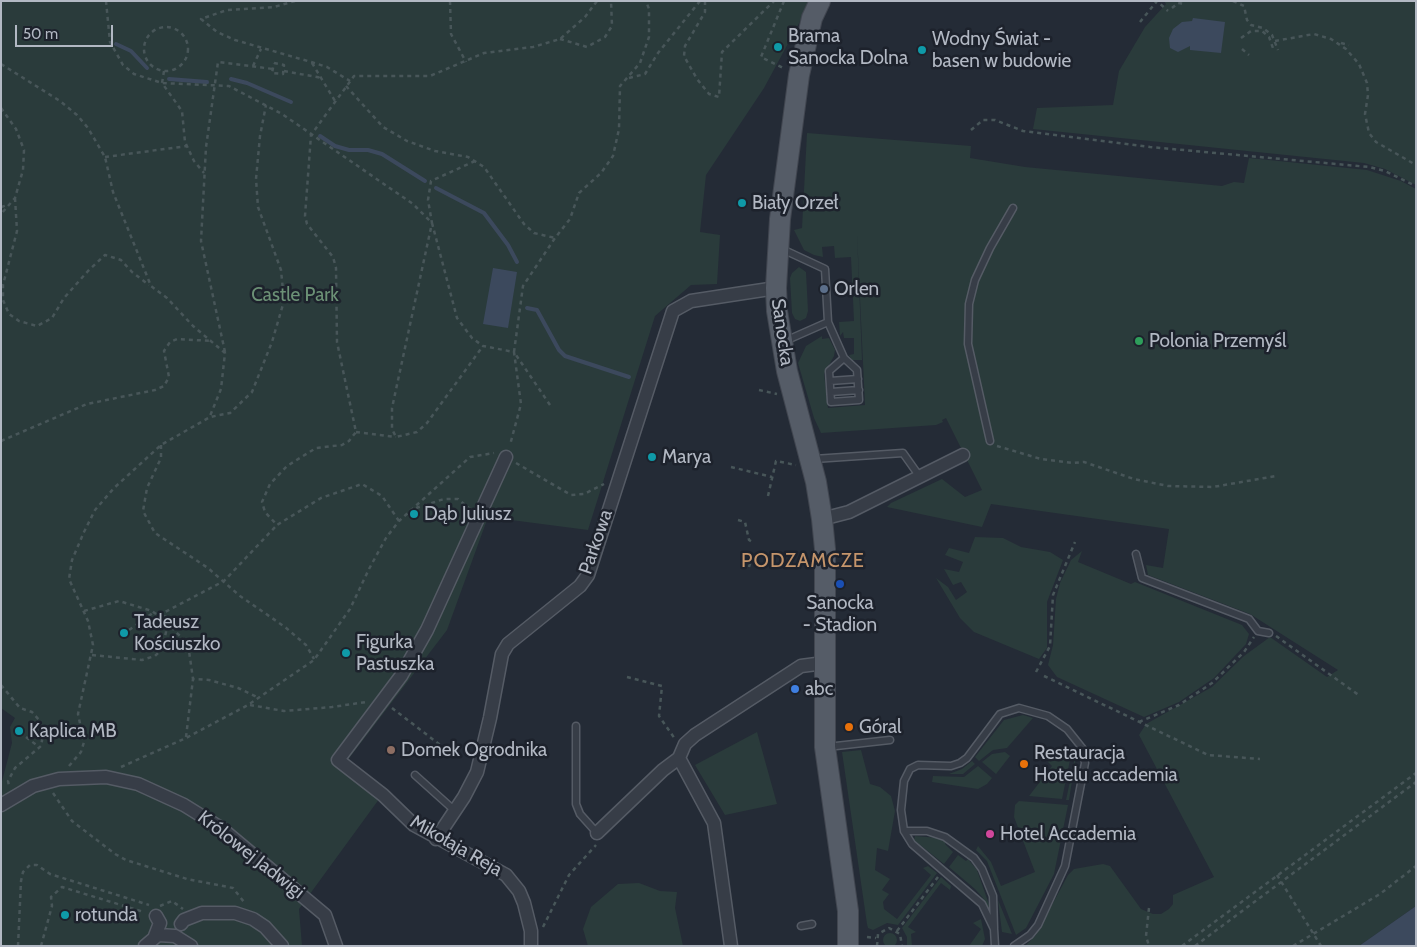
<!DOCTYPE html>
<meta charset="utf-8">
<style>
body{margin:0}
#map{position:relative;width:1417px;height:947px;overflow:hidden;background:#242b36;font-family:Cabin,sans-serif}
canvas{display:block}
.frame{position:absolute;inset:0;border:2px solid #b2b8c3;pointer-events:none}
.scale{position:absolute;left:15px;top:25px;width:98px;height:22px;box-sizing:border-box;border:2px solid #b2b8c3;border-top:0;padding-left:6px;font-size:15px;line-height:18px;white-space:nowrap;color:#b2b8c3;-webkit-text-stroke:4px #1d222c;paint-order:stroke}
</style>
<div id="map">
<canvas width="1417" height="947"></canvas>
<div class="frame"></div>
<div class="scale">50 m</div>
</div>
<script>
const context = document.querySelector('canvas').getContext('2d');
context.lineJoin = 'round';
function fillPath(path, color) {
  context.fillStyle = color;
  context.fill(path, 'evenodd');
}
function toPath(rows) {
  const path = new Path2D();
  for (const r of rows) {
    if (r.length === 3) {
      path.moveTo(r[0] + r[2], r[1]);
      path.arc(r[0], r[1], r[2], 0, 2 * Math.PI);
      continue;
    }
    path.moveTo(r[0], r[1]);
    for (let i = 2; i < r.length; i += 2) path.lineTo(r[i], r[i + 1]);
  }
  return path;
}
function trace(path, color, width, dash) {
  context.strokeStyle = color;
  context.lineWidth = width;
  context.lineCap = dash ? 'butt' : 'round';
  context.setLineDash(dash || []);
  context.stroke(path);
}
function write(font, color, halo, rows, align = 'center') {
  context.font = font + ' Cabin,sans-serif';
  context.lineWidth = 5;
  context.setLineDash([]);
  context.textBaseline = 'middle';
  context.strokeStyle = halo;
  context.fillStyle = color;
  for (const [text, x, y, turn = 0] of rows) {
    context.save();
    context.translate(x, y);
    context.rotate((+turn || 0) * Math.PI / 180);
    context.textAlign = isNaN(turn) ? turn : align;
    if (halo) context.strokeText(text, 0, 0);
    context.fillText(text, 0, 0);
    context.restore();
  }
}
const green = toPath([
 [1,1,811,1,764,88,706,175,700,232,720,235,717,284,691,285,655,316,588,530,488,517,447,630,347,761,385,791,299,909,302,946,1,946,1,785,12,743,10,727,15,718,1,708],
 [1164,1,1416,1,1416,185,1385,169,1364,163,1033,129,1037,108,1113,105,1119,71,1145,27,1166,4],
 [807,133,971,146,970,158,1025,167,1222,186,1234,182,1244,183,1249,158,1367,170,1401,181,1416,189,1416,906,1359,946,1025,946,1036,935,1068,875,1074,869,1103,864,1110,866,1141,909,1153,914,1161,914,1169,909,1173,904,1173,895,1214,877,1139,735,1146,724,1212,687,1244,656,1270,637,1327,677,1338,670,1250,614,1148,575,1146,565,1163,568,1169,529,991,504,982,527,887,507,891,503,942,479,965,497,982,490,946,418,942,420,943,422,936,425,821,433,814,418,798,363,806,346,822,336,822,339,829,338,835,350,834,356,824,374,828,408,865,405,857,233,862,360,852,360,849,355,854,354,854,338,844,338,843,332,840,336,839,322,854,321,851,257,835,258,834,246,822,247,823,257,814,255,804,250,794,230,802,228],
 [799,267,806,272,808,311,806,318,800,321,795,319,792,313,790,278,792,273],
 [975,537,1003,538,1021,547,1050,552,1063,560,1047,602,1047,648,1039,659,974,632,960,618,936,578,948,587,956,600,967,592,961,582,953,585,944,569,959,572,963,562,945,555,949,548,969,553],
 [1082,551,1078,562,1131,584,1135,582,1242,625,1249,634,1246,644,1214,678,1179,702,1144,717,1057,677,1048,665,1053,645,1056,599,1060,583,1071,560],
 [1023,715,1033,718,1007,748,993,750,979,761,975,757,1004,720],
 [757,732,777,804,725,815,695,765],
 [1062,747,1071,755,1062,799,1029,796,1052,766,1048,762,1052,757,1054,758],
 [861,750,870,784,880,787,891,796,895,811,888,851,877,848,875,870,890,879,882,890,889,894,883,902,884,909,897,919,931,875,923,868,928,866,937,873,898,925,887,923,873,930,868,928,867,924,842,752],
 [1005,752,1010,756,996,774,982,762,992,754],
 [1076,756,1069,800,1066,800,1074,762],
 [972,761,975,764,963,774,949,774,962,769],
 [978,766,992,778,987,784,978,789,932,782,933,776,964,777],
 [1019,801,1068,805,1054,874,1026,928,1016,935,987,861,976,850,978,846,991,862,1001,886,1035,872,1014,817,1015,805],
 [915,836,939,838,946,842,945,844,953,852,944,864,914,840],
 [958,855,966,861,968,859,977,870,992,913,990,914,983,898,975,889,949,867],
 [941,877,951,886,950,890,941,883,908,927,916,932,911,934,912,946,907,946,907,937,902,928],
 [639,883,660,891,677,892,675,908,683,946,588,946,583,929,591,907,618,884],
 [998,900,1012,934,1002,932],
 [981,919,985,939,982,946,969,946,981,929,973,923],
 [890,940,7]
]);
const water = toPath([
 [1193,18,1225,22,1221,53,1190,50,1190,46,1178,52,1170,48,1169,38,1173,29,1182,22,1192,21],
 [493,268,517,272,508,328,483,324],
 [1416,906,1416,946,1359,946]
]);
const stream = toPath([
 [116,44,131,51,147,68],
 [169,79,207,82],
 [231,79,247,83,291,102],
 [320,136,335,146,349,150,368,150,382,154,425,181],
 [436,188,484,213,508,245,517,262],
 [527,308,537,310,559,350,565,356,629,377]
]);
const path = toPath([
 [106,1,110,42,123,65,134,74,162,83,229,86,282,114,413,204,432,223,457,318,472,338,483,346,514,352,521,404,510,445],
 [295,1,274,7,227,10,201,19,217,32,235,40,311,62,327,67,350,81],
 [450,1,451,34,466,62],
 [705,1,705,12,685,46,684,56,697,79,709,94,719,97,722,52,774,1],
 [784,1,761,57,785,69],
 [1233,1,1244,6,1247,20,1251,25,1263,28,1272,35,1278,50],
 [1172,8,1178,3,1186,4],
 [1140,22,1157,1,1168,11],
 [166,49,22],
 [1241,38,1251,31,1262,31,1269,37,1274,51],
 [560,39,587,47,605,37,612,26,611,1],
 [1275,41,1314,34,1331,39,1346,49,1359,64,1367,83,1368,95,1365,114,1369,133,1376,142,1416,165],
 [1341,43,1349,45],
 [1242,49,1249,55],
 [274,63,284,65,283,74,272,73,274,63],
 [312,63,335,101],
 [1,64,60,101,77,115,88,128,105,157,113,192,151,286,167,298,193,326,225,353,221,389,210,416],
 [253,66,261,49],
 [164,71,162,83,182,111,185,142,194,161,204,173],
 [284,71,322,78],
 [629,78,645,74,658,53,700,1],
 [346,86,383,127,407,141,435,151,468,157,484,167,524,224,534,233,555,238],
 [1,108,16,129,24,150,23,170,15,198,1,214],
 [971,130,983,120,995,120,1023,131,1150,147,1369,167,1385,171,1416,186],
 [105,157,187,146],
 [475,161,431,181,428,200,432,223,392,408,392,429,396,437,417,432,427,423,483,346],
 [15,198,17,231,3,285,3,300,9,314,19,321,37,326,52,318,64,298,88,271,105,255,121,260,132,272,149,285],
 [1,207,8,205],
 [225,352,201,241,206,147,218,62,273,69],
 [759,390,777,394],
 [550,405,514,352,523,286,555,238,570,219,579,193,601,173,613,156,619,129,620,86,640,63,649,37,649,9,646,1],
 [356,432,396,437],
 [1,441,87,404,155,390,164,386,169,377,164,351,170,342,177,339,212,341],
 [161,445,161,458,147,488,143,511,155,533,208,568,240,596,285,627,306,645,314,659],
 [997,446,1041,459,1073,463,1084,462,1134,479,1168,486,1213,487,1276,476],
 [516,463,571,495,584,494,604,484],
 [731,467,772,477],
 [768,496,776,461,796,465],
 [416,508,444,499,458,499,470,509],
 [738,520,745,522,749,540,754,543],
 [399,521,382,496,362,484,321,498,277,525,265,512,262,502,270,484,287,466,316,448,342,445,349,441,356,432,337,342,336,268,333,257,307,224,305,216,311,135,354,76,430,76,484,53,533,47,560,39,585,17,597,1],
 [749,567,752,557],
 [84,611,119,601,152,611,164,620,183,639,189,651,193,679],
 [129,630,154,612],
 [1276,636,1360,696],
 [92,655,142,660,155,656,162,649,166,632,165,612,224,581,277,525],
 [1036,672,1050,646,1053,595,1075,542],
 [1044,676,1208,755,1260,759],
 [627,677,662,686,659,716,675,739],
 [1,685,20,708,32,712,39,720,43,735,41,746,15,768,8,781,9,786],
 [250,705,284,711,332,707,366,702],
 [392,708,452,754],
 [1139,722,1179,705,1212,683,1244,652,1254,637],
 [26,737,39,747],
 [186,737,193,679,209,680,238,688,259,698],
 [69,766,81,752,84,742,78,714,93,645,88,621,69,579,72,560,84,532,95,510,114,488,161,445,210,417,230,413,252,392,272,342,284,301,281,270,258,207,256,179,260,136,266,105],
 [121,767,186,738,248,705,314,660,350,609,369,569,386,538,399,521,470,457,494,453],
 [53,793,72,821,115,854,126,860,187,879,233,888,244,902],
 [1277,875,1321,946],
 [160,906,172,901,183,909],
 [1149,908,1146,936,1149,946],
 [543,927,569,875,596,845],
 [897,931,938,877],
 [867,937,876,938],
 [18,946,21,881,23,872,30,865,37,865,50,874,149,905],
 [41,946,52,906,51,897,62,887,144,912],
 [877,946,878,934,889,928,900,934,902,946],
 [1182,946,1416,773],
 [1195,946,1416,782],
 [1293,946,1380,894,1416,866]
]);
const lane = toPath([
 [782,249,825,269,828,322,785,341],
 [828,322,844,358,857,370,859,400,831,402,829,371,844,358],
 [830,381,858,379],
 [831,392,859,390],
 [990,441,968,344,969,304,975,280,990,248,1013,208],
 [814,459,903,453,920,477],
 [1136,554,1142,578,1249,619,1258,631,1269,633],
 [576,726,576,804,580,814,597,833],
 [827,747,890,740],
 [415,775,454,810],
 [904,831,927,831,945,837,974,858,982,869,993,896,994,928],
 [801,926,812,924],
 [995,946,994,929,982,904,912,844,904,831,901,810,904,781,910,769,918,765,951,766,960,763,967,758,1000,714,1019,708,1048,716,1067,729,1083,749,1085,763,1065,866,1038,925,1030,935,1014,946]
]);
const street = toPath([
 [506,457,427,630,401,676,338,760,383,795,414,825,506,875,519,891,524,903,531,931,531,946],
 [822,519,849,512,963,455],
 [679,758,714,823,731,946],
 [1,805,33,786,59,779,106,777,138,784,184,805,221,828,325,915,336,946],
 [597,833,663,770,679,758,685,744,695,735,801,666,824,663],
 [436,839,464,797,477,772,490,718,502,654,508,644,580,586,588,575,673,311,691,301,776,288],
 [181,924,184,920,202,913,235,913,253,919,265,927,282,946],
 [155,936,160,923,156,916],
 [145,946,158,935,175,936,191,946]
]);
const primary = toPath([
 [820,1,812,18,799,75,780,219,776,288,777,311,787,371,816,482,822,519,825,549,825,747,848,911,848,946]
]);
const markers = [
 [778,47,5,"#0f9aa8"],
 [922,50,5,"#0f9aa8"],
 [742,203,5,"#0f9aa8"],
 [824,289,5,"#5c6f8a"],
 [1139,341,5,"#2e9e5b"],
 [652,457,5,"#0f9aa8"],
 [414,514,5,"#0f9aa8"],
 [840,584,5,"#1a4fb4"],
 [124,633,5,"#0f9aa8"],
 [346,653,5,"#0f9aa8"],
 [795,689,5,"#3f7fe0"],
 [849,727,5,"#e8710a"],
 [19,731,5,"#0f9aa8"],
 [391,750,5,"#8d6e63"],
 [1024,764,5,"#e8710a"],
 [990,834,5,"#d1479c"],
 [65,915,5,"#0f9aa8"]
];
const poiNames = [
 ["Brama",788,36],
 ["Sanocka Dolna",788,58],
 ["Wodny Świat -",932,39],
 ["basen w budowie",932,61],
 ["Biały Orzeł",752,203],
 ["Orlen",834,289],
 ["Polonia Przemyśl",1149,341],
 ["Marya",662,457],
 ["Dąb Juliusz",424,514],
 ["Sanocka",840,603,"center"],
 ["- Stadion",840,625,"center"],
 ["Tadeusz",134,622],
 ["Kościuszko",134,644],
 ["Figurka",356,642],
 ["Pastuszka",356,664],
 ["abc",805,689],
 ["Góral",859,727],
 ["Kaplica MB",29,731],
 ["Domek Ogrodnika",401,750],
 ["Restauracja",1034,753],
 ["Hotelu accademia",1034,775],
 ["Hotel Accademia",1000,834],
 ["rotunda",75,915]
];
const parkNames = [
 ["Castle Park",295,295]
];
const streetNames = [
 ["Sanocka",782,332,82],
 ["Parkowa",596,542,-71],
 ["Mikołaja Reja",456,846,30],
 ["Królowej Jadwigi",251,855,38]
];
const neighbourhoodNames = [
 ["PODZAMCZE",803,561]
];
fillPath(green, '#2a3b3b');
fillPath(water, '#3c495d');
trace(stream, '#3c495d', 4);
trace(lane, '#555b65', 9);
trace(street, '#555b65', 15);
trace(primary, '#414650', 22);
trace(path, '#485659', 2.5, [4, 4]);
trace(lane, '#373d47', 6);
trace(street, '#373d47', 12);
trace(primary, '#555c67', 20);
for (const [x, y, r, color] of markers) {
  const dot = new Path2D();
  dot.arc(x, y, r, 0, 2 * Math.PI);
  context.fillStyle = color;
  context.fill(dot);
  trace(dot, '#1d222c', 2);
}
write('19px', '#b2b8c3', '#1d222c', poiNames, 'left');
write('19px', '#6c9176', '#1d222c', parkNames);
write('19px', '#b2b8c3', '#1d222c', streetNames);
context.letterSpacing = '1px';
write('20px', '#c5956b', '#1d222c', neighbourhoodNames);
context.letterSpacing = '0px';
</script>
